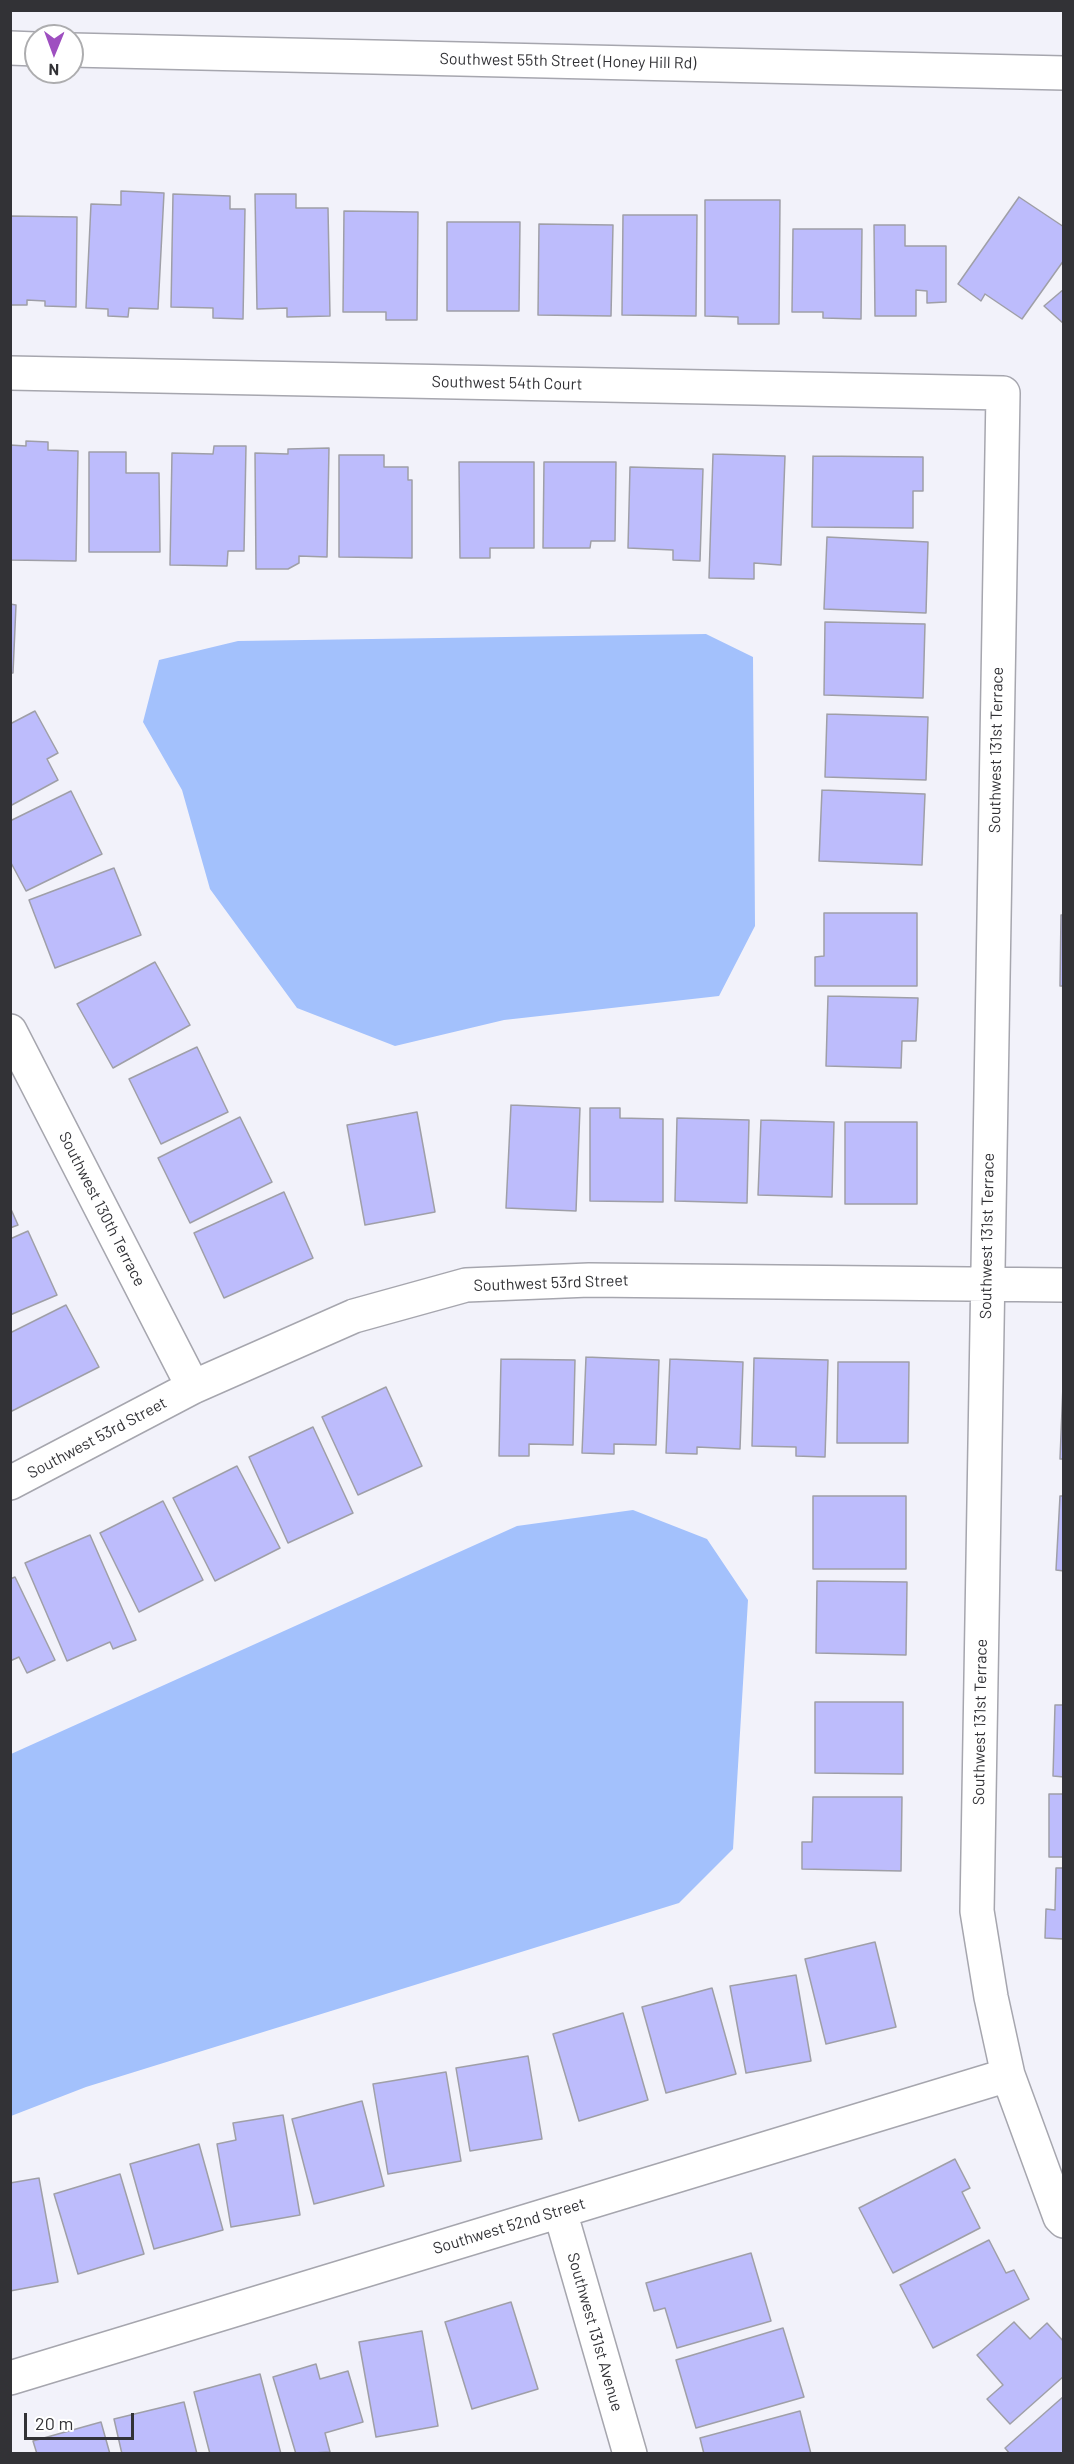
<!DOCTYPE html>
<style>
body{margin:0}
#map{position:relative;width:1074px;height:2464px;overflow:hidden;background:#f2f2fa;font-family:Barlow,sans-serif}
canvas{display:block}
.frame{position:absolute;inset:0;border:12px solid #323236;pointer-events:none}
.north{position:absolute;left:24px;top:24px;width:60px;height:60px;box-sizing:border-box;background:#fff;border:2px solid #adadaf;border-radius:50%;rotate:181deg;font-size:16px;font-weight:700;line-height:24px;text-align:center;color:#323236}
.north::after{content:'';display:block;margin:auto;width:21px;height:27px;background:#9e4fc0;clip-path:polygon(50% 0,100% 100%,50% 72%,0 100%)}
.scale{position:absolute;left:24px;top:2413px;width:110px;height:27px;box-sizing:border-box;border:3px solid #323236;border-top:0;padding-left:8px;font-size:18px;line-height:21px;white-space:nowrap;color:#323236;-webkit-text-stroke:4px #fff;paint-order:stroke}
</style>
<div id="map">
<canvas width="1074" height="2464"></canvas>
<div class="frame"></div>
<div class="north">N</div>
<div class="scale">20 m</div>
</div>
<script>
const context = document.querySelector('canvas').getContext('2d');
context.lineJoin = 'round';
function fillPath(path, color) {
  context.fillStyle = color;
  context.fill(path, 'evenodd');
}
function toPath(rows) {
  const path = new Path2D();
  for (const r of rows) {
    path.moveTo(r[0], r[1]);
    for (let i = 2; i < r.length; i += 2) path.lineTo(r[i], r[i + 1]);
  }
  return path;
}
function trace(path, color, width, dash) {
  context.strokeStyle = color;
  context.lineWidth = width;
  context.lineCap = dash ? 'butt' : 'round';
  context.setLineDash(dash || []);
  context.stroke(path);
}
function write(font, color, halo, rows, align = 'center') {
  context.font = font + ' Barlow,sans-serif';
  context.lineWidth = 4.5;
  context.setLineDash([]);
  context.textBaseline = 'middle';
  context.strokeStyle = halo;
  context.fillStyle = color;
  for (const [text, x, y, turn = 0] of rows) {
    context.save();
    context.translate(x, y);
    context.rotate((+turn || 0) * Math.PI / 180);
    context.textAlign = isNaN(turn) ? turn : align;
    if (halo) context.strokeText(text, 0, 0);
    context.fillText(text, 0, 0);
    context.restore();
  }
}
const water = toPath([
 [706,634,753,657,755,926,719,996,504,1020,395,1046,297,1008,210,889,182,790,143,722,159,660,238,641],
 [633,1510,707,1539,748,1600,733,1849,679,1903,86,2087,11,2116,11,1754,517,1526]
]);
const building = toPath([
 [121,191,164,193,158,309,129,308,128,317,108,316,108,309,86,308,91,204,121,205,121,191],
 [173,194,230,196,230,209,245,209,243,319,213,318,213,308,171,307,173,194],
 [255,194,296,194,296,208,328,208,330,316,287,317,287,308,257,309,255,194],
 [1019,197,1064,227,1064,260,1022,319,985,294,981,301,958,284,1019,197],
 [705,200,780,200,779,324,738,324,738,317,705,316,705,200],
 [344,211,418,212,417,320,386,320,386,312,343,312,344,211],
 [623,215,697,215,696,316,622,315,623,215],
 [10,216,77,217,76,307,45,306,45,301,27,300,27,305,10,305,10,216],
 [447,222,520,222,519,311,447,311,447,222],
 [539,224,613,225,611,316,538,315,539,224],
 [874,225,905,225,905,246,946,246,946,302,927,303,927,291,916,290,916,316,875,316,874,225],
 [793,229,862,229,861,319,823,318,823,312,792,312,793,229],
 [1064,289,1064,324,1044,306,1064,289],
 [26,441,48,442,48,450,78,451,76,561,10,560,10,445,26,446,26,441],
 [214,446,246,446,244,551,228,551,227,566,170,565,172,453,213,454,214,446],
 [329,448,327,557,299,556,299,563,288,569,256,569,255,453,288,454,288,449,329,448],
 [89,452,126,452,126,473,159,473,160,552,89,552,89,452],
 [713,454,785,456,781,565,754,563,754,579,709,578,713,454],
 [339,455,384,455,384,467,408,467,408,480,412,480,412,558,339,557,339,455],
 [813,456,923,457,923,491,913,491,913,528,812,527,813,456],
 [459,462,534,462,534,548,490,548,490,558,460,558,459,462],
 [544,462,616,462,615,541,591,541,590,548,543,548,544,462],
 [630,467,703,469,700,561,673,560,673,550,628,548,630,467],
 [827,537,928,542,926,613,824,609,827,537],
 [10,604,16,605,13,673,10,673,10,604],
 [825,622,925,624,923,698,824,695,825,622],
 [35,711,58,753,47,759,58,780,10,806,10,724,35,711],
 [827,714,928,717,926,780,825,777,827,714],
 [822,790,925,794,922,865,819,861,822,790],
 [71,791,102,854,26,891,10,861,10,821,71,791],
 [114,868,141,935,55,968,29,900,114,868],
 [824,913,917,913,917,986,815,986,815,957,824,956,824,913],
 [1061,915,1064,915,1064,986,1060,986,1061,915],
 [155,962,190,1025,113,1068,77,1004,155,962],
 [828,996,918,998,916,1041,902,1041,901,1068,826,1066,828,996],
 [197,1047,228,1112,161,1144,129,1079,197,1047],
 [511,1105,580,1108,576,1211,506,1208,511,1105],
 [590,1108,620,1108,620,1118,663,1119,663,1202,590,1201,590,1108],
 [417,1112,435,1212,365,1225,347,1125,417,1112],
 [240,1117,272,1182,190,1223,158,1158,240,1117],
 [677,1118,749,1120,747,1203,675,1201,677,1118],
 [761,1120,834,1122,832,1197,758,1195,761,1120],
 [845,1122,917,1122,917,1204,845,1204,845,1122],
 [284,1192,313,1258,224,1298,194,1233,284,1192],
 [10,1207,18,1225,10,1228,10,1207],
 [28,1231,57,1295,10,1315,10,1239,28,1231],
 [66,1305,99,1367,10,1412,10,1333,66,1305],
 [586,1357,659,1360,656,1445,614,1444,614,1454,582,1453,586,1357],
 [754,1358,828,1360,825,1457,796,1456,796,1447,752,1446,754,1358],
 [501,1359,575,1360,573,1445,529,1444,529,1456,499,1456,501,1359],
 [670,1359,743,1362,740,1449,697,1447,697,1454,666,1453,670,1359],
 [1064,1361,1064,1459,1060,1459,1064,1361],
 [838,1362,909,1362,908,1443,837,1443,838,1362],
 [386,1387,422,1466,358,1495,322,1417,386,1387],
 [313,1427,353,1513,288,1543,249,1457,313,1427],
 [237,1466,280,1548,215,1581,173,1498,237,1466],
 [813,1496,906,1496,906,1569,813,1569,813,1496],
 [1060,1496,1064,1496,1064,1571,1056,1570,1060,1496],
 [163,1501,203,1580,139,1612,100,1533,163,1501],
 [90,1535,136,1640,113,1649,110,1642,67,1661,25,1563,90,1535],
 [15,1577,55,1660,27,1673,19,1657,10,1661,10,1579,15,1577],
 [817,1581,907,1582,906,1655,816,1653,817,1581],
 [815,1702,903,1702,903,1774,815,1773,815,1702],
 [1055,1705,1064,1705,1064,1777,1053,1776,1055,1705],
 [1049,1794,1064,1794,1064,1857,1049,1857,1049,1794],
 [813,1797,902,1797,901,1871,802,1869,802,1842,812,1842,813,1797],
 [1056,1868,1064,1868,1064,1939,1045,1938,1046,1909,1055,1910,1056,1868],
 [875,1942,896,2027,826,2044,805,1959,875,1942],
 [796,1975,811,2061,746,2073,730,1986,796,1975],
 [712,1988,736,2074,666,2093,642,2007,712,1988],
 [623,2013,648,2100,579,2121,553,2034,623,2013],
 [528,2056,542,2139,470,2151,456,2068,528,2056],
 [446,2072,461,2161,388,2174,373,2084,446,2072],
 [362,2101,384,2186,314,2204,292,2119,362,2101],
 [283,2115,300,2215,231,2227,217,2144,236,2140,233,2123,283,2115],
 [199,2144,223,2230,154,2249,130,2164,199,2144],
 [955,2159,970,2188,962,2192,980,2228,893,2273,859,2208,955,2159],
 [120,2174,144,2254,78,2274,54,2194,120,2174],
 [39,2178,58,2282,10,2291,10,2183,39,2178],
 [989,2240,1006,2273,1014,2270,1029,2299,933,2348,900,2285,989,2240],
 [751,2253,771,2321,677,2348,665,2308,654,2311,646,2283,751,2253],
 [511,2302,538,2389,472,2409,445,2322,511,2302],
 [1014,2322,1030,2339,1047,2323,1064,2342,1064,2376,1010,2424,987,2399,1003,2385,977,2355,1014,2322],
 [783,2328,804,2397,696,2428,676,2360,783,2328],
 [422,2331,438,2426,376,2437,359,2342,422,2331],
 [316,2364,320,2379,348,2371,363,2422,325,2433,330,2452,296,2454,273,2377,316,2364],
 [260,2374,281,2454,210,2454,194,2392,260,2374],
 [1064,2396,1064,2454,1010,2454,1005,2448,1064,2396],
 [184,2402,197,2454,122,2454,114,2419,184,2402],
 [800,2411,811,2454,704,2454,700,2438,800,2411],
 [101,2422,110,2454,37,2454,33,2441,101,2422]
]);
const minor = toPath([
 [10,373,1003,393,977,1911,991,1997,1008,2075,1060,2217,1064,2221],
 [10,1031,193,1387],
 [10,1483,193,1387,354,1316,466,1285,589,1280,1064,1285],
 [560,2211,630,2454],
 [10,2378,1008,2075]
]);
const tertiary = toPath([
 [10,48,36,49],
 [72,50,1064,73]
]);
const streetNames = [
 ["Southwest 55th Street (Honey Hill Rd)",568,61,1],
 ["Southwest 54th Court",507,383,1],
 ["Southwest 131st Terrace",996,750,-89],
 ["Southwest 130th Terrace",102,1209,63],
 ["Southwest 131st Terrace",987,1236,-89],
 ["Southwest 53rd Street",551,1283,-2],
 ["Southwest 53rd Street",97,1438,-28],
 ["Southwest 131st Terrace",980,1722,-89],
 ["Southwest 52nd Street",509,2226,-17],
 ["Southwest 131st Avenue",595,2332,74]
];
fillPath(water, '#a3c1fc');
fillPath(building, '#bdbcfc');
trace(building, '#9f9fa7', 1.5);
trace(minor, '#a6a6ae', 36);
trace(tertiary, '#a6a6ae', 36);
trace(minor, '#fff', 33);
trace(tertiary, '#fff', 33);
write('16px', '#323236', '#fff', streetNames);
</script>
